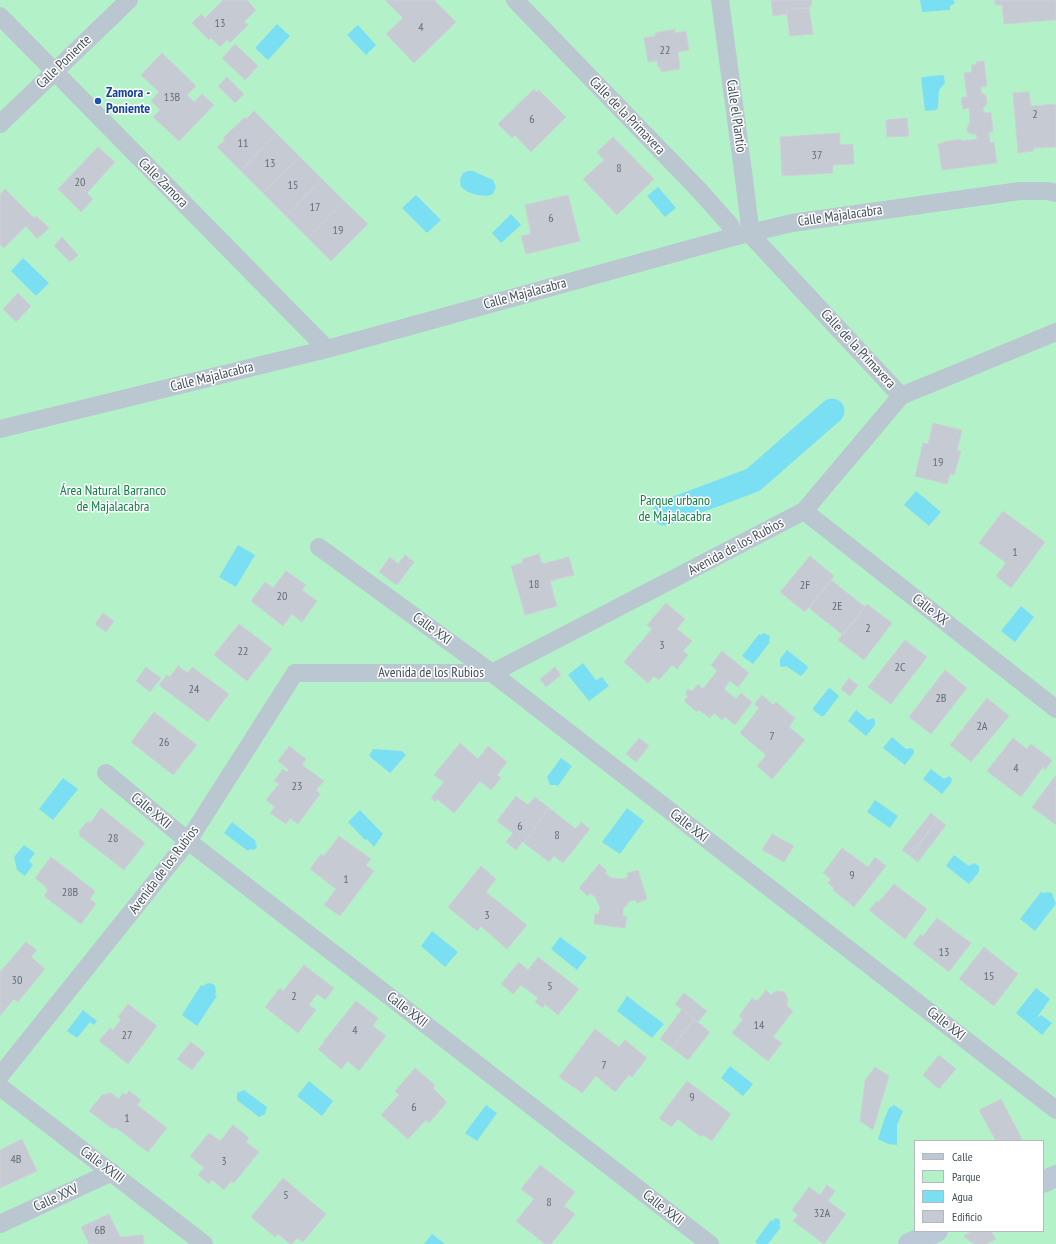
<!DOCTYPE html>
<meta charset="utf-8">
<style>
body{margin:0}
#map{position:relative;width:1056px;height:1244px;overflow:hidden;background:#eeebeb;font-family:"PT Sans Narrow",sans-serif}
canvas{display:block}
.legend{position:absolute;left:914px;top:1140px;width:130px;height:92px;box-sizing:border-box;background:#fff;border:1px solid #b3b9bd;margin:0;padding:5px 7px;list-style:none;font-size:12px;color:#424f5a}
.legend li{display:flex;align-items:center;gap:8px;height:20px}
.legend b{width:20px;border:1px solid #b3b9bd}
</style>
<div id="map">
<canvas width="1056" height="1244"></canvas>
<ul class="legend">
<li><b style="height:5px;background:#bbc9d7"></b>Calle</li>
<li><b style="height:11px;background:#b3f2c9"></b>Parque</li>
<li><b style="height:11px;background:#7bdff4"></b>Agua</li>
<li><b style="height:11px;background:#c6cad2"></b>Edificio</li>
</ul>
</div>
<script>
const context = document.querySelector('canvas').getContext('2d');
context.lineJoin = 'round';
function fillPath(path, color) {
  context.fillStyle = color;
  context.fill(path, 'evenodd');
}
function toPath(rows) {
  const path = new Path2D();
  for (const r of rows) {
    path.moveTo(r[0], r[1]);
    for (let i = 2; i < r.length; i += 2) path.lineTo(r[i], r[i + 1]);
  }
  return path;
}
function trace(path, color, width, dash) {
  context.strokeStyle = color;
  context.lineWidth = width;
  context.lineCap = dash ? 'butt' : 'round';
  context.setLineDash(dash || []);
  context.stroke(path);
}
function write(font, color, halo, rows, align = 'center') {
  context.font = font + ' "PT Sans Narrow",sans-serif';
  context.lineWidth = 3;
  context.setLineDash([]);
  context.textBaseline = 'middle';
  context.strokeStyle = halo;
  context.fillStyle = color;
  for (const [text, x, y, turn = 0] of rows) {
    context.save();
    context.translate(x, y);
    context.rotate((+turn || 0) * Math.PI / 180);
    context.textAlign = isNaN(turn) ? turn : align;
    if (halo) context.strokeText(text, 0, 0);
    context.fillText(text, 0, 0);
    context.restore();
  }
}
const green = toPath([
 [0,0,1056,0,1056,1244,0,1244],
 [915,1141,1043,1141,1043,1231,915,1231]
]);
const water = toPath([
 [920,0,953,0,955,2,954,4,950,6,950,10,922,12],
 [277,24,290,36,268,60,255,48],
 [358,25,376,45,366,55,347,35],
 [943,75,944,76,945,83,939,90,938,108,936,110,925,111,921,78,923,77],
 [468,171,473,171,493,180,496,187,493,194,488,196,477,195,468,192,461,187,460,181,461,177,463,173],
 [658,187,676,208,665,217,647,196],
 [416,195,441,220,427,233,402,208],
 [511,214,521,225,501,243,492,233],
 [23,258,49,283,36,296,11,271],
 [916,491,941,512,929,526,904,505],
 [238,545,255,555,236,587,219,577],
 [1021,606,1034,617,1015,642,1001,631],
 [764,633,770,636,769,641,770,642,753,664,742,656,759,634,761,635],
 [787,650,807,666,808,668,801,676,786,666,784,667,780,666,780,659],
 [583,663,596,680,602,677,609,686,589,701,568,675],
 [828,689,830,688,839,696,824,716,821,716,813,710,813,708],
 [856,710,868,720,873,718,875,720,875,725,866,736,848,721],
 [892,737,906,749,911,748,914,750,914,753,905,765,883,748],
 [373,749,402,751,406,755,390,773,369,756],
 [561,758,572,766,558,786,556,785,550,785,547,777],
 [931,769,944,779,949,776,952,779,951,783,942,794,923,779],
 [63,778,78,789,53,820,39,809],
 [875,800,898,816,890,828,867,812],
 [627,808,644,821,620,854,602,842],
 [360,810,383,834,374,847,367,839,365,840,348,822],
 [232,822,256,841,255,843,257,846,256,849,253,850,250,849,248,851,224,833],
 [24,845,35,853,29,861,33,865,25,876,17,870,14,857],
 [954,855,969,866,974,863,979,866,979,872,969,884,946,866],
 [1041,892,1044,893,1048,892,1052,893,1056,904,1035,931,1020,919],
 [432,931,458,952,445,967,421,946],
 [560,937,587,957,577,970,551,949],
 [208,983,213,984,215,986,216,992,215,995,217,996,197,1026,182,1015,201,985,203,986],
 [1036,988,1050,999,1038,1016,1039,1017,1041,1015,1052,1023,1042,1035,1016,1013],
 [627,996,664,1024,652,1038,617,1011],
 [83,1010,97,1021,94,1025,90,1022,77,1038,67,1031],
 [730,1066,753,1084,743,1096,721,1078],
 [309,1081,333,1101,322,1116,297,1096],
 [244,1090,267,1107,265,1114,259,1117,237,1100,237,1093],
 [486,1105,497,1113,477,1141,465,1133],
 [894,1105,903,1111,897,1125,897,1145,888,1144,878,1139,884,1120,889,1108],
 [775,1218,779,1219,780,1221,780,1224,779,1226,781,1227,768,1244,758,1244,755,1242,771,1220,773,1221],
 [432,1234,445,1244,424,1244]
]);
const canal = toPath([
 [665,513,753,480,832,411]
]);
const building = toPath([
 [223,0,247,0,256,10,244,22,248,25,230,43,227,40,220,47,211,38,209,40,192,23,201,14,205,18,223,0],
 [385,0,434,0,456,22,414,63,386,34,403,18,385,0],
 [771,0,811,0,812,4,809,8,786,10,787,14,773,16,771,0],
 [995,0,1056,0,1056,20,1004,24,1002,5,995,5,995,0],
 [799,8,799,9,809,8,813,34,790,36,786,10,799,8],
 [675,29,675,33,686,31,689,50,678,52,680,69,661,72,660,67,658,67,657,61,648,62,644,38,655,36,655,33,675,29],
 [235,44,258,66,245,80,222,58,235,44],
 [162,53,196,86,187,95,194,102,202,94,214,105,179,141,153,117,160,110,151,101,159,92,141,75,162,53],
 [984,61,987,86,981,87,981,92,986,96,987,104,983,108,984,113,991,112,993,132,989,132,990,143,994,142,997,163,942,170,938,144,943,143,943,142,961,139,961,141,977,139,976,134,970,134,967,131,967,127,970,123,969,108,963,109,961,100,962,97,967,97,964,73,972,72,971,65,976,64,976,62,984,61],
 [227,77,244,94,235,103,218,86,227,77],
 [534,89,537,92,539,90,566,117,531,152,515,135,512,138,498,124,534,89],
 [1029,92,1031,106,1056,104,1056,147,1034,148,1034,151,1018,153,1013,93,1029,92],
 [254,111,276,133,241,171,217,147,225,140,223,138,244,118,246,119,254,111],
 [907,118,909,136,887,137,886,120,907,118],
 [276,133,300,157,263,193,241,171,276,133],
 [840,133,840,145,853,144,854,164,833,165,833,173,782,176,780,137,840,133],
 [613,137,654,179,617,215,583,179,604,160,597,152,613,137],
 [98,147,115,162,87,193,93,199,81,212,58,189,98,147],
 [300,157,322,179,286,216,263,193,300,157],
 [322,179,344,201,308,238,286,216,322,179],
 [5,189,34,218,36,216,49,228,37,239,26,226,4,248,1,245,0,246,0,194,5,189],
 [568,195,580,241,526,254,521,236,531,234,525,205,568,195],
 [344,201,368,224,331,261,308,238,344,201],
 [62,237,78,255,70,262,54,246,62,237],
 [18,293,31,306,16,322,3,309,18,293],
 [933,423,962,430,957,451,961,451,954,475,950,474,947,484,915,476,923,443,928,444,933,423],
 [1003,511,1045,542,1011,588,996,576,1006,563,979,543,1003,511],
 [539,554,542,564,569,557,574,575,550,581,557,606,525,615,511,566,522,563,522,559,539,554],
 [405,555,414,562,397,585,379,572,390,557,398,564,405,555],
 [810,556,834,576,805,612,780,592,810,556],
 [286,571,306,585,302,590,317,601,302,622,292,614,283,626,251,601,265,582,273,588,286,571],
 [831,580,865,607,843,635,809,608,831,580],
 [666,603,685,619,677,629,692,641,683,651,688,655,677,669,672,665,659,680,654,676,648,683,624,662,652,629,647,625,666,603],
 [867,604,892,623,864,660,838,640,867,604],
 [103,613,114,621,106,632,95,624,103,613],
 [239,624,272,649,247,681,214,655,239,624],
 [905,640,927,657,891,704,868,687,905,640],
 [722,651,749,673,738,687,730,681,724,689,736,699,741,693,752,702,735,725,725,717,722,720,714,713,710,718,699,710,697,712,684,701,688,696,686,695,686,691,688,689,692,691,698,684,703,689,717,671,711,665,722,651],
 [178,666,188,673,192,667,229,694,208,722,159,685,167,675,170,677,178,666],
 [146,667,161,678,150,692,136,681,146,667],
 [555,667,561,675,546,687,540,679,555,667],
 [945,670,967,688,931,734,909,717,945,670],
 [849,678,858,685,850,696,841,689,849,678],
 [762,695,773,705,776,702,795,718,789,727,805,740,772,779,757,766,766,755,740,733,759,708,754,704,762,695],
 [987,698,1009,716,971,762,950,745,987,698],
 [154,712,197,745,173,775,131,742,154,712],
 [639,738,649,746,636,762,626,754,639,738],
 [1013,738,1027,749,1031,744,1052,760,1045,770,1043,767,1021,797,987,771,1013,738],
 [460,743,478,759,488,746,507,762,497,775,501,778,491,790,480,781,454,813,437,799,436,802,431,798,444,782,434,775,460,743],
 [289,746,306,759,302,765,324,781,316,790,320,794,298,824,290,818,286,824,270,813,275,807,266,800,279,784,274,781,283,769,287,772,289,770,278,761,289,746],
 [1056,775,1056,825,1032,807,1056,775],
 [516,796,528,805,535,797,549,808,524,843,523,841,516,850,506,842,513,833,497,821,516,796],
 [101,808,145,843,124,870,80,836,79,831,87,822,91,822,101,808],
 [549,808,576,829,581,822,590,829,563,863,554,856,549,862,524,843,549,808],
 [931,813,938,819,910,856,902,850,931,813],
 [938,819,946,825,918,862,910,856,938,819],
 [772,834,794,846,784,862,762,850,772,834],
 [339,836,371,859,366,865,374,871,340,916,324,905,336,889,310,869,321,854,324,856,339,836],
 [842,848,868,867,875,857,886,866,854,907,833,890,834,888,828,883,831,879,823,873,842,848],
 [51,857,95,891,90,899,96,904,81,924,44,896,48,890,45,888,46,887,35,878,51,857],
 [599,864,607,871,605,873,611,878,623,879,628,877,627,873,638,870,647,899,637,903,636,900,630,901,623,909,623,916,627,917,625,928,594,924,595,913,598,914,600,908,595,897,590,893,588,896,579,888,599,864],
 [481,866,496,879,486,892,527,925,507,949,481,926,477,931,448,907,481,866],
 [894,884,927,909,905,939,869,910,877,901,879,902,894,884],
 [937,918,971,943,949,972,913,944,921,934,923,936,937,918],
 [26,942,37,950,31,957,45,969,18,1002,14,999,0,1016,0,970,1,971,26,942],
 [984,947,1018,974,994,1006,959,979,984,947],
 [538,957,579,989,558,1015,545,1004,543,1008,535,1002,538,998,521,985,513,994,501,984,519,962,528,970,538,957],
 [304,965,334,988,325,1000,317,994,309,1005,316,1010,298,1033,265,1007,280,988,283,991,304,965],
 [766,990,771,995,776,991,784,992,788,998,787,1006,793,1011,773,1037,782,1043,768,1061,732,1033,743,1019,739,1016,752,998,757,1001,766,990],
 [684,993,707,1011,698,1022,675,1004,684,993],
 [356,1001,378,1018,373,1026,386,1036,359,1071,348,1061,341,1069,318,1049,324,1043,323,1042,356,1001],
 [128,1004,157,1026,128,1064,99,1041,110,1028,113,1030,121,1020,118,1017,128,1004],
 [682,1009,694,1019,672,1048,660,1039,682,1009],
 [694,1019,710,1032,688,1060,672,1048,694,1019],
 [595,1029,619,1047,625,1040,647,1058,632,1077,629,1075,615,1092,596,1076,582,1093,559,1077,595,1029],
 [191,1042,205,1053,192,1070,177,1059,191,1042],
 [939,1055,956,1069,939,1089,923,1075,939,1055],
 [875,1067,889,1076,873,1130,860,1121,865,1080,875,1067],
 [415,1068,435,1085,433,1088,447,1102,429,1123,426,1120,408,1139,381,1115,399,1095,395,1091,415,1068],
 [687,1081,731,1114,712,1141,703,1135,701,1137,678,1119,671,1127,659,1118,687,1081],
 [129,1091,141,1100,137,1105,167,1128,148,1152,115,1127,113,1129,89,1111,102,1095,111,1093,119,1099,123,1093,126,1095,129,1091],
 [1001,1099,1023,1141,996,1141,979,1110,1001,1099],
 [233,1125,249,1138,246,1142,259,1152,234,1183,231,1181,224,1190,212,1180,209,1184,198,1175,204,1168,190,1156,209,1133,220,1141,233,1125],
 [22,1139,37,1171,0,1188,0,1150,22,1139],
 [540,1165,575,1192,564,1206,575,1214,551,1244,545,1244,516,1221,534,1199,521,1189,540,1165],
 [283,1178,326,1214,303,1242,297,1238,292,1244,290,1244,278,1234,275,1237,251,1217,283,1178],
 [827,1185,835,1191,828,1201,846,1214,824,1244,793,1221,798,1215,792,1210,809,1187,820,1195,827,1185],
 [109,1214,120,1237,143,1235,144,1244,89,1244,81,1227,109,1214],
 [973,1231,991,1231,996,1239,987,1244,974,1244,963,1236,973,1231]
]);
const street = toPath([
 [515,0,698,189,730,225,733,237],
 [720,0,744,179,749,219,749,233,901,396],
 [0,16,327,349],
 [0,124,129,0],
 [0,429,327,349,733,237,792,223,1020,191,1048,191,1056,193],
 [804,511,1056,709],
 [319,547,492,673,1056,1110],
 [106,773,188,841,710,1244],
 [0,1076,188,841,295,673,492,673,804,511,901,396,1056,332],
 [0,1087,204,1244],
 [0,1224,112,1172]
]);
const secondary = toPath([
 [1043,1182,1056,1176],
 [909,1244,937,1231]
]);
const markers = [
 [98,101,4,"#1a4fb4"]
];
const numberNames = [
 ["13",220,24],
 ["4",421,28],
 ["22",665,51],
 ["13B",172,98],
 ["2",1035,115],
 ["6",532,120],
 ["11",243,144],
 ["37",817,156],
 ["13",270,164],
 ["8",619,169],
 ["20",80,183],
 ["15",293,186],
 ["17",315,208],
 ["6",551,219],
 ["19",338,231],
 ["19",938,463],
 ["1",1015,553],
 ["18",534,585],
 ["2F",805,586],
 ["20",282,597],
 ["2E",837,607],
 ["2",868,629],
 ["3",662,646],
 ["22",243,652],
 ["2C",900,668],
 ["24",194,690],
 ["2B",941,699],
 ["2A",982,727],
 ["7",772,737],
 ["26",164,743],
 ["4",1016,769],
 ["23",297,787],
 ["6",520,827],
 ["8",557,836],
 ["28",113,839],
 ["9",852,876],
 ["1",346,880],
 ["28B",70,893],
 ["3",487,916],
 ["13",944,953],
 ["15",989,977],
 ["30",17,981],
 ["5",550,987],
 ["2",294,997],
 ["14",759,1026],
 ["4",355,1031],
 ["27",127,1036],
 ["7",604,1066],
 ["9",692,1098],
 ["6",414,1108],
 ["1",127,1119],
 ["4B",16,1160],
 ["3",224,1162],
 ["5",286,1196],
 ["8",549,1203],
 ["32A",822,1214],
 ["6B",100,1231]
];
const streetNames = [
 ["Calle Poniente",64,62,-44],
 ["Calle de la Primavera",627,116,46],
 ["Calle el Plantío",736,116,82],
 ["Calle Zamora",163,183,45],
 ["Calle Majalacabra",840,216,-8],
 ["Calle Majalacabra",525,294,-15],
 ["Calle de la Primavera",858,349,47],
 ["Calle Majalacabra",212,377,-14],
 ["Avenida de los Rubios",736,547,-28],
 ["Calle XX",930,610,38],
 ["Calle XXI",432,629,36],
 ["Avenida de los Rubios",431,673],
 ["Calle XXII",151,811,40],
 ["Calle XXI",689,826,38],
 ["Avenida de los Rubios",164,870,-53],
 ["Calle XXII",407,1010,38],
 ["Calle XXI",946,1024,38],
 ["Calle XXIII",102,1165,37],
 ["Calle XXV",56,1198,-25],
 ["Calle XXII",663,1208,38]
];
const transitNames = [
 ["Zamora -",106,93],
 ["Poniente",106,109]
];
const parkNames = [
 ["Área Natural Barranco",113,491],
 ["de Majalacabra",113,507],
 ["Parque urbano",675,501],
 ["de Majalacabra",675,517]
];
fillPath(green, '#b3f2c9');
fillPath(water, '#7bdff4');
trace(canal, '#7bdff4', 25);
fillPath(building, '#c6cad2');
trace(building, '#ced1d8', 1);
trace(street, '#bac7d0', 18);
trace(secondary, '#bbc9d7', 22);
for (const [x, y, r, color] of markers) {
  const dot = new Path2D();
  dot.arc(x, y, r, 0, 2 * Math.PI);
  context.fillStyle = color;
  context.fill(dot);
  trace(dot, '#fff', 1.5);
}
write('12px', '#636e78', null, numberNames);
write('14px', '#424f5a', '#fff', streetNames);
write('bold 14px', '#164399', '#fff', transitNames, 'left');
write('14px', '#0d8143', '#fff', parkNames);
</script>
